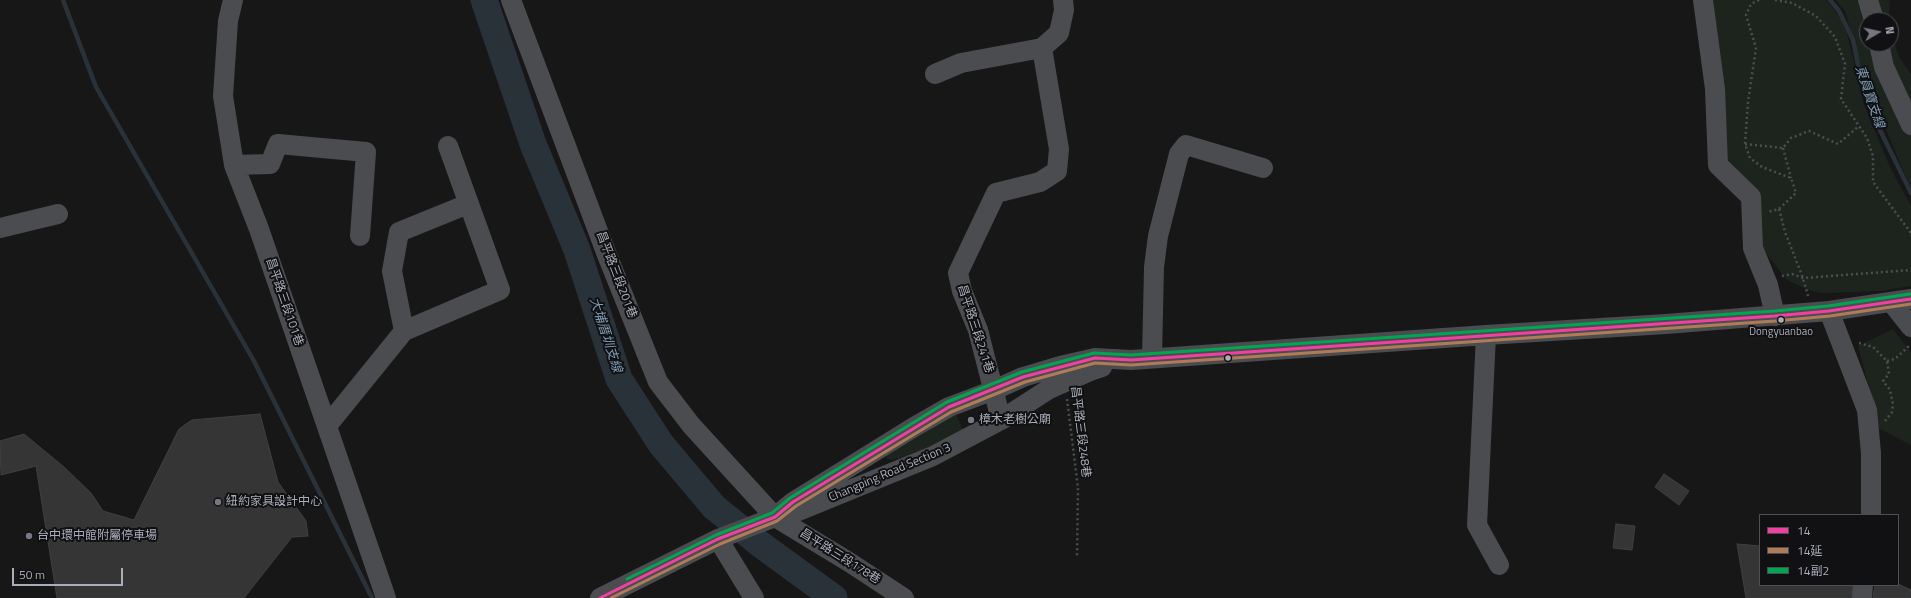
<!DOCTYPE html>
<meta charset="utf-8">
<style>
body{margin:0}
#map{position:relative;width:1911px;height:598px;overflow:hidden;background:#171717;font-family:"Titillium Web","Noto Sans TC",sans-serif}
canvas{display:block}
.legend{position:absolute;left:1759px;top:514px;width:140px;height:72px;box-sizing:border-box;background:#111113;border:1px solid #4d4f55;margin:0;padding:5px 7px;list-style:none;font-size:12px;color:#a8adb8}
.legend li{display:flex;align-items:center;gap:8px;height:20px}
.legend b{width:20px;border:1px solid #4d4f55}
.north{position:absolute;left:1859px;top:12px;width:40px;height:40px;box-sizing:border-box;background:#111113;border:1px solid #4d4f55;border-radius:50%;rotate:81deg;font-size:11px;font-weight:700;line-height:16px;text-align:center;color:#a8adb8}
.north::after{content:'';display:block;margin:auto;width:14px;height:18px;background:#757880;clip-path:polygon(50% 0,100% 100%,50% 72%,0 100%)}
.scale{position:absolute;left:12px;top:568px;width:111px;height:18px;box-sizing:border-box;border:2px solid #a8adb8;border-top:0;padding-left:5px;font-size:12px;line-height:14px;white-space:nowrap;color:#a8adb8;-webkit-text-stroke:3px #111113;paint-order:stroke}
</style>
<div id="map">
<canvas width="1911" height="598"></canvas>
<ul class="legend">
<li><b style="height:5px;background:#f240a1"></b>14</li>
<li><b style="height:5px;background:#b07c57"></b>14延</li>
<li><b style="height:5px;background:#00a651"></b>14副2</li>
</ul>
<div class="north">N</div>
<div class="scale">50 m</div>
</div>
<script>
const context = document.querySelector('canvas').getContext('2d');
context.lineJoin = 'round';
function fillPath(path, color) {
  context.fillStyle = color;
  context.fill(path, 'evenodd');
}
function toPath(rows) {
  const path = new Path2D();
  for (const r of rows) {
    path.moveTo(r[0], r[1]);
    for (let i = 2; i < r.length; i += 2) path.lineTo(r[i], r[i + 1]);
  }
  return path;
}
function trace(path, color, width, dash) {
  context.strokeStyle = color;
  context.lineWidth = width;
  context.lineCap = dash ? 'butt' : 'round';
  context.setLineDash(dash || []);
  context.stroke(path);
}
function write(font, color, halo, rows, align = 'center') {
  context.font = font + ' "Titillium Web","Noto Sans TC",sans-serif';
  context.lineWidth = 4;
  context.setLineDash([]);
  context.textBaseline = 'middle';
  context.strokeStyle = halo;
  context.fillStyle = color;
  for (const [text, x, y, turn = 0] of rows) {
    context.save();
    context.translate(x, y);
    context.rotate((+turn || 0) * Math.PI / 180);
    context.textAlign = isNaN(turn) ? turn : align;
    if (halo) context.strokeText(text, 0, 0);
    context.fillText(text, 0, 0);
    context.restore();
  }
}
const green = toPath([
 [1709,0,1826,0,1839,16,1847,33,1864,105,1890,167,1911,206,1911,286,1881,291,1822,293,1808,290,1787,280,1758,243,1743,200,1722,170],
 [1836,0,1890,0,1889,20,1867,20,1867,44,1891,44,1891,33,1899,57,1911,74,1911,189,1864,77,1845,11],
 [1893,329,1911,352,1911,445,1876,427,1874,407,1858,346],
 [955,411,963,431,909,456,892,460,886,458,888,451]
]);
const stream = toPath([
 [63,0,96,87,254,361,372,598],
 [1830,0,1839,11,1853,40,1861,79,1877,124,1911,193]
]);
const river = toPath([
 [484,0,533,144,577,250,619,379,661,444,714,507,760,544,834,598]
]);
const building = toPath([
 [260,414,278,482,306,521,308,536,292,537,244,598,57,598,36,466,1,475,0,441,24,434,64,467,91,493,103,511,134,520,179,429,192,420,260,414],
 [1664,474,1689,491,1679,505,1655,487,1664,474],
 [1616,524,1635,526,1632,550,1613,548,1616,524],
 [1737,544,1760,546,1760,585,1853,585,1852,598,1746,598,1737,544],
 [1898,584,1911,590,1911,598,1873,598,1875,585,1898,584]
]);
const path = toPath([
 [1759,0,1751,4,1746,15,1756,48,1748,102,1745,144,1750,158,1762,167,1791,178,1796,193,1779,209,1768,212],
 [1775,0,1792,3,1816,16,1835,37,1845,64,1841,99,1867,138,1873,156,1873,182,1911,233],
 [1745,144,1783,148,1791,138,1809,131,1838,144,1859,126],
 [1783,148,1791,178],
 [1779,209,1785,232,1803,278,1808,296],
 [1782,276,1792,274,1803,278,1911,270],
 [1859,343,1873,347,1887,361,1889,374,1883,381,1890,390,1893,404,1892,412,1885,421],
 [1887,361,1895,359,1909,346],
 [1067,399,1078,488,1077,557]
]);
const minor = toPath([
 [233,0,228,21,223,96,234,165,259,229,386,598],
 [511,0,607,255,658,382,691,425,775,517,849,562,904,598],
 [1703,0,1715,89,1718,165,1751,197,1753,248,1768,285,1775,316],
 [1868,0,1874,20],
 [1879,44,1884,67,1911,125],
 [935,74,961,63,1042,48,1059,33,1064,10,1063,0],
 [234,165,270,164,278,144,366,152,360,236],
 [0,228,58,214],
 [1892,303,1911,327],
 [1829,311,1867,410,1871,453,1871,515],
 [404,331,500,290,448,146],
 [1486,335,1477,525,1499,565],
 [1152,358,1154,267,1158,236,1179,154,1186,145,1263,168],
 [1001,420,978,330,962,291,958,273,996,193,1040,182,1057,171,1059,149,1042,48],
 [327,426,404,331,392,271,399,232,468,204],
 [775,517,793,502,914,427,949,407,994,390,1023,377,1060,366,1095,358,1131,360,1486,335,1666,324,1829,311,1911,299],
 [718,539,754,598],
 [600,598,718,539,775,517,796,512,933,456,1001,420,1049,389,1090,371,1102,367],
 [1862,598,1863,585]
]);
const bus1 = toPath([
 [600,598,718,539,775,517,793,502,949,407,1023,377,1095,358,1131,360,1775,316,1829,311,1911,299]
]);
const bus2 = toPath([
 [611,598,720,544,777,521,796,506,951,412,1025,382,1095,363,1131,365,1775,321,1830,316,1911,304]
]);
const bus3 = toPath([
 [627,579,716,535,772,513,790,498,947,402,1022,372,1094,353,1131,355,1775,311,1828,306,1910,294]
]);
const markers = [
 [1781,320,3.5,"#a8adb8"],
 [1228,358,3.5,"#a8adb8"],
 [971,420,4,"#757880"],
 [218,502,4,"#757880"],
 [29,536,4,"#757880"]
];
const busNames = [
 ["Dongyuanbao",1781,332]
];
const streetNames = [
 ["昌平路三段201巷",616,275,69],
 ["昌平路三段101巷",284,302,71],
 ["昌平路三段241巷",975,329,72],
 ["昌平路三段248巷",1080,432,83],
 ["Changping Road Section 3",890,473,-23],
 ["昌平路三段178巷",840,557,32]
];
const poiNames = [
 ["樟木老樹公廟",979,420],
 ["紐約家具設計中心",226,502],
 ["台中環中館附屬停車場",37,536]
];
const waterNames = [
 ["東員寶支線",1869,97,71],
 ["大埔厝圳支線",605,335,72]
];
fillPath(green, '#1d241e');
trace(stream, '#2a3239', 4.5);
trace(river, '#2a3239', 27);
fillPath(building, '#353536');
trace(building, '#3f4043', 1);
trace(path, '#4d4e52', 2.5, [2, 3]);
trace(minor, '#4b4c50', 20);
trace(bus1, '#f240a1', 3);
trace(bus2, '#b07c57', 3);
trace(bus3, '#00a651', 3);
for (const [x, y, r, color] of markers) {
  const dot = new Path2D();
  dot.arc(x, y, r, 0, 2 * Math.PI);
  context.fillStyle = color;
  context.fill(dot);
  trace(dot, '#111113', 1.5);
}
write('11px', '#a8adb8', '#111113', busNames);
write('12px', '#a8adb8', '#111113', streetNames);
write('12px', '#a8adb8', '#111113', poiNames, 'left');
write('italic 13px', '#7f9bb3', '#111113', waterNames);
</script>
